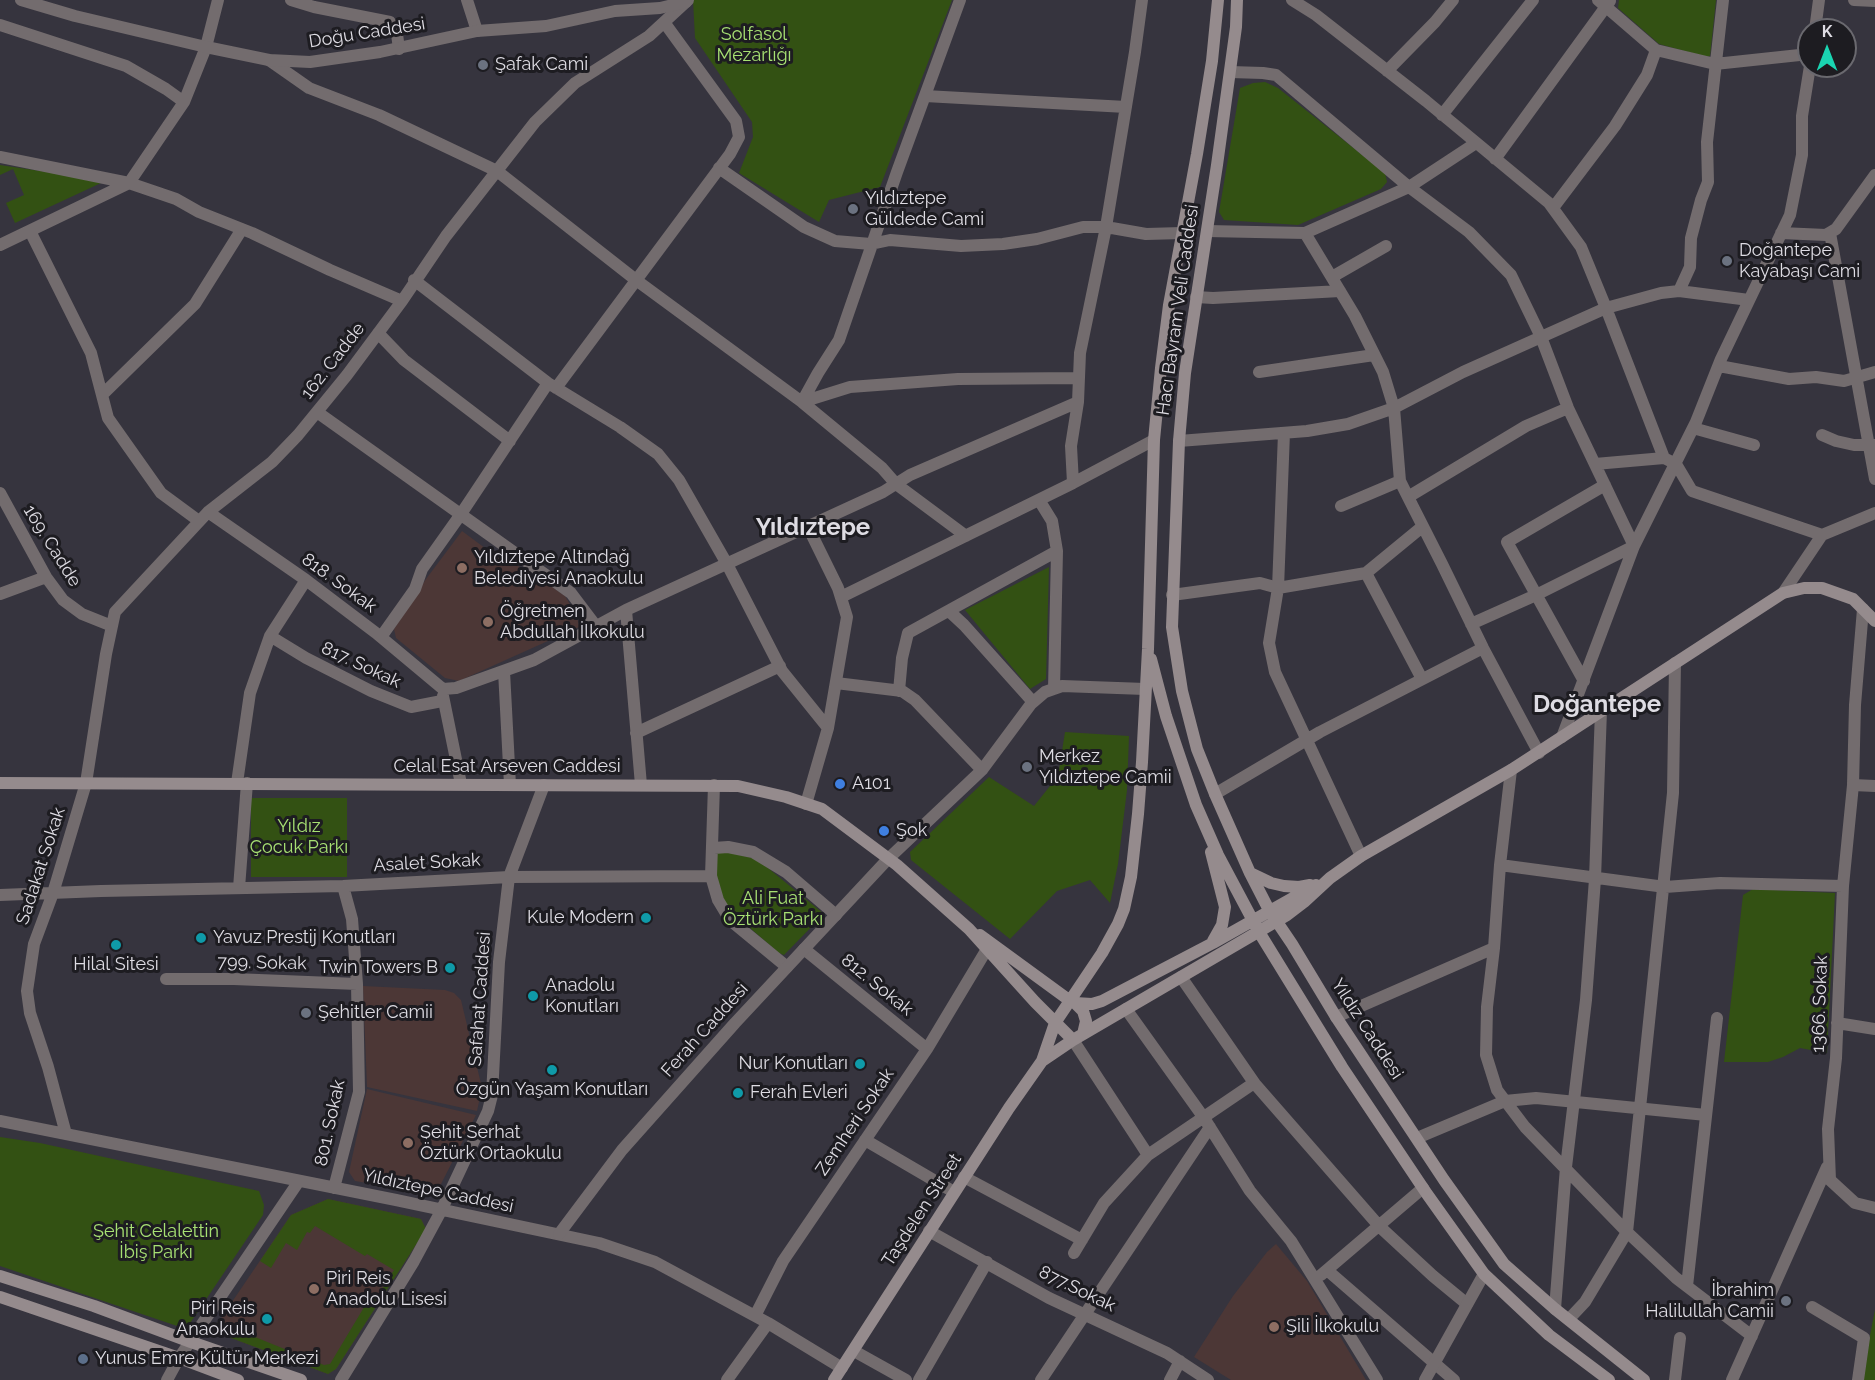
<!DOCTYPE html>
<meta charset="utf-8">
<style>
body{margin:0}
#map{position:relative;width:1875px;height:1380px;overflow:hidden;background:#36343e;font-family:Raleway,sans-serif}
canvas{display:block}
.north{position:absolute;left:1797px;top:18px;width:60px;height:60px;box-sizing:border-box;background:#1d1c21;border:2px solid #6a696f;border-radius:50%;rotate:0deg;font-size:16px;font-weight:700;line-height:24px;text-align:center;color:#dedce3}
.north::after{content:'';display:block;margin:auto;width:21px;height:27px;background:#1ad5b2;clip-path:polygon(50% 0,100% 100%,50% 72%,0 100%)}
</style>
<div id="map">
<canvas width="1875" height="1380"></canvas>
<div class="north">K</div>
</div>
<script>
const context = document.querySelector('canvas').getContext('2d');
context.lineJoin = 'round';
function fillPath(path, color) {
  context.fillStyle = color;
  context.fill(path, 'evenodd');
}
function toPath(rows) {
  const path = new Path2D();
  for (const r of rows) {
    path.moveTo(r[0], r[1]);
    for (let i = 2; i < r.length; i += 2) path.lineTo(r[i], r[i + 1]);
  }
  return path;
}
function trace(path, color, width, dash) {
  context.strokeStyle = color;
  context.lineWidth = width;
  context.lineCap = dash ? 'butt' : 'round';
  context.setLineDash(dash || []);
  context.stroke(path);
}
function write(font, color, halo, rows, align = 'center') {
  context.font = font + ' Raleway,sans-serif';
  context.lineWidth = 6;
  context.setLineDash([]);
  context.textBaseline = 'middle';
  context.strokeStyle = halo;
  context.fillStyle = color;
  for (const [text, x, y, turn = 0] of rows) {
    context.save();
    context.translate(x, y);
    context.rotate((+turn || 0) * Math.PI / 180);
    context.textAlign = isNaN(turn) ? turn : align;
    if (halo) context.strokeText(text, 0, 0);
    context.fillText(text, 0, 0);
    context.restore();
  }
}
const education = toPath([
 [462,531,497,557,511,562,541,579,565,596,577,616,579,627,459,681,445,678,396,638,394,629,426,579],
 [363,986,445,990,454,993,461,1000,482,1088,477,1111,367,1087],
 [367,1089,476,1115,438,1190,429,1193,355,1181,349,1172],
 [328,1199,421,1219,426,1229,336,1369,328,1374,223,1335,217,1324,291,1215],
 [1276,1244,1307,1281,1366,1380,1231,1380,1194,1357,1233,1296,1267,1252]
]);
const green = toPath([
 [693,0,952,0,880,187,829,200,819,222,739,173,753,137,752,122,695,38],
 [1716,0,1710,56,1706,57,1659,44,1618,8,1619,0],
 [1265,82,1278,88,1385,173,1387,182,1381,189,1298,225,1224,220,1219,212,1240,88,1253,83],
 [0,165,101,180,101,183,15,223,6,203,24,195,13,169,0,175],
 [1049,567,1046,679,1030,689,965,610],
 [1065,732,1129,736,1127,790,1118,864,1110,903,1090,880,1057,891,1010,939,911,860,910,852,989,777,1034,806,1058,776],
 [251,798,347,798,347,877,251,877],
 [727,852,757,859,824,914,784,955,779,953,728,909,717,884,717,853],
 [1753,889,1835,893,1827,1053,1800,1048,1783,1057,1768,1062,1724,1062,1743,895],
 [0,1137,40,1143,259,1191,264,1205,263,1215,186,1329,0,1266],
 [328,1199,421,1219,426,1229,336,1369,328,1374,223,1335,217,1324,218,1322,324,1365,330,1364,372,1294,377,1297,394,1270,367,1254,365,1256,315,1226,310,1233,307,1232,297,1250,286,1243,271,1268,260,1261,291,1215],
 [1875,1310,1875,1380,1861,1380]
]);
const minor = toPath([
 [291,0,314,7,390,22,397,34,399,49],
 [467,0,477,31],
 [1292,0,1316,15,1426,101,1549,203,1581,247,1606,308,1664,458],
 [1598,0,1656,50,1715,64,1809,54],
 [1854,0,1875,1],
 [0,25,126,66,166,89,184,102],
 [1815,30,1819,0],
 [269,60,309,88,379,115,497,171,636,280,802,402,882,468,896,484,966,536],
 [1387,71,1435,22,1453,0],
 [1230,72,1263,73,1276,75,1409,187,1469,232,1511,275,1541,337,1568,408,1634,546],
 [925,96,1126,107],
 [1442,115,1533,0],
 [0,157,129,183,176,199,199,212,252,233,330,270,402,301],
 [1495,159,1610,1],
 [719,168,804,227,835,241,871,244,890,240,961,246,1003,244,1037,239,1083,227,1106,227,1146,234,1182,233],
 [1553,208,1615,126,1647,75,1656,50],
 [30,231,91,353,108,418,161,493,199,521],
 [1207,231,1305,233,1409,187,1476,143],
 [1305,233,1355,316,1383,372,1394,408,1400,481,1408,497,1442,564,1483,648,1539,753],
 [1781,233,1826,235,1836,229,1875,175],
 [1830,233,1875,479],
 [0,245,129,183,184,102,206,47,218,0],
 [1332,277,1386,246],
 [1679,291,1690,267,1691,238,1701,200,1708,182,1707,142,1723,0],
 [1196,297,1213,298,1340,291],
 [378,333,404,360,510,441],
 [1719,366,1789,379,1816,377,1844,381,1875,372],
 [1259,372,1374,355],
 [548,383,620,427,658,454,679,480,727,564,782,671,828,728,806,804],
 [556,388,730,154,739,137,736,121,664,22],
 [102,395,195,304,242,229],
 [802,402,818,373,839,340,897,172,960,0],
 [802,402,850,387,958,379,1079,378],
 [317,412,571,593,596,626],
 [1693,428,1754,445],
 [1284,433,1278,588,1269,643,1275,672,1361,856],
 [1822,435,1836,441,1854,445,1875,445],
 [1179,441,1307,431,1348,424,1394,408,1463,372,1606,308,1661,293,1679,291,1749,300],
 [1595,464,1664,458,1676,464,1692,491,1822,535],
 [1073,483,1071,446,1078,402,1080,353,1106,227,1135,52,1142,0],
 [0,493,46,577,63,600,82,614,112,626],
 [1408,497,1526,426,1568,408],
 [1039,500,1052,521,1057,551,1054,689],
 [1341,506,1400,481],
 [208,512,306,580,376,633,443,689],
 [808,527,838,588,847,617,828,728],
 [1366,573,1422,679],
 [1783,593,1822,535,1875,513],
 [0,594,46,577],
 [1172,595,1260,583,1278,588,1366,573,1422,527],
 [841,597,1073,483,1154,440],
 [1863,609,1855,705,1853,785,1843,886,1836,1058,1828,1129,1830,1180,1855,1203,1875,1208],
 [626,610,641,785],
 [950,612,964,625,1033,702],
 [1471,624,1536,595,1634,546],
 [270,636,306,658,371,691,411,707,442,701],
 [381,637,415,589,422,569,461,514,548,383,414,280],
 [504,671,510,785],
 [1584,681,1507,542,1605,485],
 [836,683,902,691,915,700,982,770],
 [443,689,456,688,534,660,626,610,883,492,910,475,1078,402],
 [899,691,902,658,908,633,1057,551],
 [443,696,461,784],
 [636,733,780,666],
 [1562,737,1634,546,1696,422,1721,359,1790,215,1802,155,1802,116,1810,66],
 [1511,770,1500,865,1494,948,1487,1007,1486,1055,1497,1090,1525,1127,1627,1232,1676,1278,1752,1336],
 [237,783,250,693,270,636,306,580],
 [714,785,711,876,718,900,730,920,787,967],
 [1215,794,1320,732,1483,648],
 [714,848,728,847,753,852,786,872,836,915],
 [888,859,982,770,1031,704,1045,692,1062,686,1145,689],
 [1500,865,1665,887,1720,883,1843,886],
 [239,888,247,783],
 [0,895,101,891,343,886,509,877,711,876],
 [804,949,927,1049],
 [1181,977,1255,1084,1380,1227,1433,1276,1467,1304],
 [166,979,234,979,357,984],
 [1126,1009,1204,1118,1250,1191,1291,1241,1377,1380],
 [1336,1017,1494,948],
 [1837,1023,1875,1029],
 [1073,1040,1148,1155],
 [0,1121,396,1200,599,1243,655,1262,768,1323,842,1368],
 [66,1134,48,1067,30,1013,27,991,34,944,53,893,86,783,106,654,115,612,208,512,272,462,298,435,347,375,402,301,446,236,535,122,575,83,649,36,688,0],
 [1417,1138,1505,1101,1536,1098,1706,1115],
 [865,1140,954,1192],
 [964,1177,1082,1240],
 [334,1188,359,1092,357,984,352,919,343,886],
 [929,1231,1049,1298,1167,1353,1208,1380],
 [1074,1253,1104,1203,1148,1155,1254,1083],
 [1327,1270,1454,1380],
 [1321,1275,1423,1188],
 [1687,1286,1717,1018],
 [1812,1307,1864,1338,1858,1380],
 [1555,1309,1566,1167,1586,1000,1595,879,1601,710],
 [755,1316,783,1261,927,1049,987,949],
 [1569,1319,1585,1302,1627,1232,1673,793,1675,663],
 [854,1351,906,1380],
 [167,1380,179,1358,299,1181],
 [341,1380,414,1261,441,1211,488,1111,492,1095,499,962,509,877,544,785],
 [727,1380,768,1323],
 [919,1380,987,1262],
 [1041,1380,1210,1127],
 [1170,1380,1180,1361],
 [1675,1380,1680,1338],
 [1732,1380,1827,1167]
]);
const tertiary = toPath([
 [21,0,75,16,206,47,269,60,310,62,380,52,477,31,546,26,615,11,660,8,686,2],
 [1853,785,1875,786],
 [559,1234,622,1150,735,1023,888,859],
 [1425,1380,1484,1274]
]);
const secondary = toPath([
 [1218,0,1212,61,1197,154,1169,305,1161,368,1154,440,1148,649,1142,762,1138,814,1131,877,1124,909,1118,924,1102,953,1055,1023,1042,1061,1073,1040,1287,915,1304,902,1330,878,1361,856,1511,770,1783,593,1804,588,1822,588,1853,599,1875,621],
 [1237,0,1236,27,1217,165,1185,373,1179,441,1172,627,1182,691,1197,749,1215,794,1250,873,1269,910,1292,944,1336,1017,1444,1180,1504,1264,1555,1309,1644,1380],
 [1151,659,1166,716,1196,805,1218,855,1259,932,1342,1067,1427,1194,1484,1274,1549,1335,1609,1380],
 [0,783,738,786,786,797,822,809,897,865,969,929,1035,1002,1073,1040],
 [1211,852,1225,907,1222,925,1213,941],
 [1250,873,1271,883,1284,886,1299,887,1310,885],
 [980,935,1069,1000,1075,1003,1092,1004,1102,1001,1213,943,1316,885],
 [1075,1003,1083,1011,1086,1021,1083,1034],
 [0,1276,94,1306,191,1342,301,1380],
 [0,1297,179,1358,238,1380],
 [834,1380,1009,1108,1042,1061]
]);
const markers = [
 [483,65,6,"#6b7280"],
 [853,209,6,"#6b7280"],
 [1727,261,6,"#6b7280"],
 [462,568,6,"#8d6e63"],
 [488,622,6,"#8d6e63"],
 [1027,767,6,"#6b7280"],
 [840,784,6,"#3f7fe0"],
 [884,831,6,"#3f7fe0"],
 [646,918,6,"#0f9aa8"],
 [201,938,6,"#0f9aa8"],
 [116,945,6,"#0f9aa8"],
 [450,968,6,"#0f9aa8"],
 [533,996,6,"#0f9aa8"],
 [306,1013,6,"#6b7280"],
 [860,1064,6,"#0f9aa8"],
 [552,1070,6,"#0f9aa8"],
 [738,1093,6,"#0f9aa8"],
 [408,1143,6,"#8d6e63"],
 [314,1289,6,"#8d6e63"],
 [1786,1301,6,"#6b7280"],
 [267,1319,6,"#0f9aa8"],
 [1274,1327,6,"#8d6e63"],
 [83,1359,6,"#5c6f8a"]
];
const streetNames = [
 ["Doğu Caddesi",367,33,-9],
 ["Hacı Bayram Veli Caddesi",1178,310,-82],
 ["162. Cadde",333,361,-52],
 ["169. Cadde",52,546,58],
 ["818. Sokak",339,583,36],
 ["817. Sokak",361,665,25],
 ["Celal Esat Arseven Caddesi",507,767],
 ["Asalet Sokak",427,863,-3],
 ["Sadakat Sokak",41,866,-72],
 ["799. Sokak",262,963,1],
 ["812. Sokak",877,985,39],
 ["Safahat Caddesi",480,999,-86],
 ["1366. Sokak",1820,1004,-88],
 ["Yıldız Caddesi",1367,1029,57],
 ["Ferah Caddesi",705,1030,-48],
 ["Zemheri Sokak",855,1122,-56],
 ["801. Sokak",330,1123,-78],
 ["Yıldıztepe Caddesi",438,1191,12],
 ["Taşdelen Street",922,1210,-57],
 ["877.Sokak",1077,1289,26]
];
const parkNames = [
 ["Solfasol",754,35],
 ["Mezarlığı",754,56],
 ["Yıldız",299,827],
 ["Çocuk Parkı",299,848],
 ["Ali Fuat",773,899],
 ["Öztürk Parkı",773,920],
 ["Şehit Celalettin",156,1232],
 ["İbiş Parkı",156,1253]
];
const poiNames = [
 ["Şafak Cami",495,65],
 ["Yıldıztepe",865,199],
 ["Güldede Cami",865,220],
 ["Doğantepe",1739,251],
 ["Kayabaşı Cami",1739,272],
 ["Yıldıztepe Altındağ",474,558],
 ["Belediyesi Anaokulu",474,579],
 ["Öğretmen",500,612],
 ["Abdullah İlkokulu",500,633],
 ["Merkez",1039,757],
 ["Yıldıztepe Camii",1039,778],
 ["A101",852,784],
 ["Şok",896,831],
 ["Kule Modern",634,918,"right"],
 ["Yavuz Prestij Konutları",213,938],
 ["Hilal Sitesi",116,965,"center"],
 ["Twin Towers B",438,968,"right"],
 ["Anadolu",545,986],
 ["Konutları",545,1007],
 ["Şehitler Camii",318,1013],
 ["Nur Konutları",848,1064,"right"],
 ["Özgün Yaşam Konutları",552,1090,"center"],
 ["Ferah Evleri",750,1093],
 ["Şehit Serhat",420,1133],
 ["Öztürk Ortaokulu",420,1154],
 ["Piri Reis",326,1279],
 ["Anadolu Lisesi",326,1300],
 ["İbrahim",1774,1291,"right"],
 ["Halilullah Camii",1774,1312,"right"],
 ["Piri Reis",255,1309,"right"],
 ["Anaokulu",255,1330,"right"],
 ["Şili İlkokulu",1286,1327],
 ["Yunus Emre Kültür Merkezi",95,1359]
];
const districtNames = [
 ["Yıldıztepe",813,528],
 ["Doğantepe",1597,705]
];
fillPath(education, '#4c3736');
fillPath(green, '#335113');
trace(minor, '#736c6e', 12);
trace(tertiary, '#736c6e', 12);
trace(secondary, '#958b8d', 12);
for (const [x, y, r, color] of markers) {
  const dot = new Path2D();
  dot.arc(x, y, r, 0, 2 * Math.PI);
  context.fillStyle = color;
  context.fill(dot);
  trace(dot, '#1d1c21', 2);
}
write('18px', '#dedce3', '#1d1c21', streetNames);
write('18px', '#a7e173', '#1d1c21', parkNames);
write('18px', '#dedce3', '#1d1c21', poiNames, 'left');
write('bold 24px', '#dedce3', '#1d1c21', districtNames);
</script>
